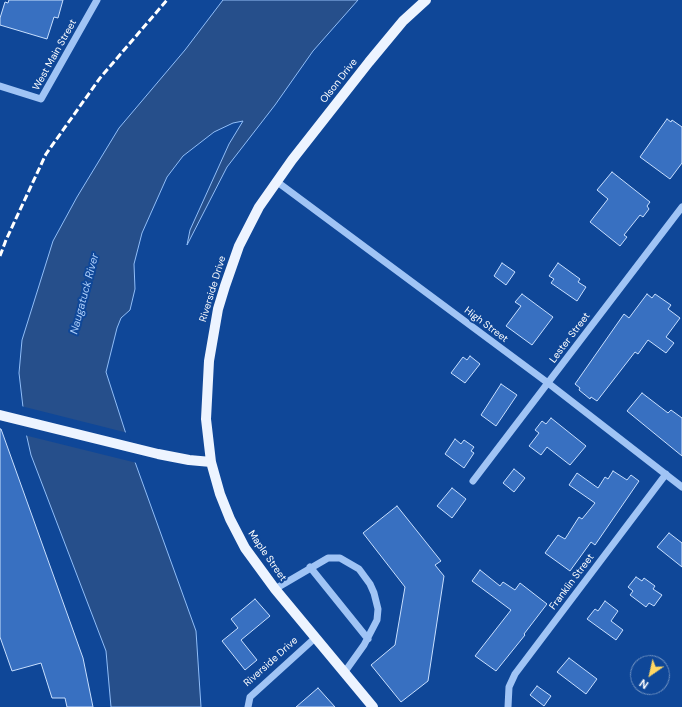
<!DOCTYPE html>
<style>
body{margin:0}
#map{position:relative;width:682px;height:707px;overflow:hidden;background:#0f4798;font-family:"DM Sans",sans-serif}
canvas{display:block}
.north{position:absolute;left:630px;top:655px;width:40px;height:40px;box-sizing:border-box;background:#0f4798;border:1px solid #6f91c1;border-radius:50%;rotate:214deg;font-size:11px;font-weight:700;line-height:16px;text-align:center;color:#fff}
.north::after{content:'';display:block;margin:auto;width:14px;height:18px;background:#ffd763;clip-path:polygon(50% 0,100% 100%,50% 72%,0 100%)}
</style>
<div id="map">
<canvas width="682" height="707"></canvas>
<div class="north">N</div>
</div>
<script>
const context = document.querySelector('canvas').getContext('2d');
context.lineJoin = 'round';
function fillPath(path, color) {
  context.fillStyle = color;
  context.fill(path, 'evenodd');
}
function toPath(rows) {
  const path = new Path2D();
  for (const r of rows) {
    path.moveTo(r[0], r[1]);
    for (let i = 2; i < r.length; i += 2) path.lineTo(r[i], r[i + 1]);
  }
  return path;
}
function trace(path, color, width, dash) {
  context.strokeStyle = color;
  context.lineWidth = width;
  context.lineCap = dash ? 'butt' : 'round';
  context.setLineDash(dash || []);
  context.stroke(path);
}
function write(font, color, halo, rows, align = 'center') {
  context.font = font + ' "DM Sans",sans-serif';
  context.lineWidth = 4;
  context.setLineDash([]);
  context.textBaseline = 'middle';
  context.strokeStyle = halo;
  context.fillStyle = color;
  for (const [text, x, y, turn = 0] of rows) {
    context.save();
    context.translate(x, y);
    context.rotate((+turn || 0) * Math.PI / 180);
    context.textAlign = isNaN(turn) ? turn : align;
    if (halo) context.strokeText(text, 0, 0);
    context.fillText(text, 0, 0);
    context.restore();
  }
}
const water = toPath([
 [223,0,358,0,313,51,275,105,227,167,187,245,190,230,229,144,243,121,233,123,214,132,183,156,167,177,142,233,134,264,135,289,130,310,121,318,117,328,106,372,135,462,196,631,201,707,111,707,106,651,31,455,26,433,19,373,22,340,53,241,77,197,119,128,185,50,223,0]
]);
const pier = toPath([
 [21,406,128,433,137,463,24,435]
]);
const building = toPath([
 [9,0,63,0,58,18,54,17,47,39,0,25,0,18,5,2,8,3,9,0],
 [667,119,671,122,672,120,682,127,682,163,670,179,640,157,667,119],
 [612,172,650,202,647,206,649,209,643,217,640,215,624,235,627,237,620,246,590,222,608,199,597,190,612,172],
 [502,263,515,272,506,285,494,276,502,263],
 [558,263,580,279,578,282,586,287,577,301,551,283,554,279,549,276,558,263],
 [522,294,553,317,532,345,506,326,521,306,515,302,522,294],
 [647,294,652,298,655,294,671,305,668,309,680,318,666,337,674,343,666,353,648,340,638,354,635,352,597,401,591,397,590,399,579,390,580,388,575,384,624,314,629,318,647,294],
 [470,356,480,364,465,383,451,373,463,357,467,360,470,356],
 [501,384,517,395,496,426,481,415,501,384],
 [642,393,668,413,671,410,682,418,682,456,627,411,642,393],
 [551,418,586,446,570,465,547,447,541,455,529,446,539,433,535,430,542,421,546,424,551,418],
 [0,429,1,429,83,658,93,707,67,707,65,698,52,698,41,663,12,671,0,637,0,429],
 [455,439,461,444,464,440,474,447,471,451,474,453,464,468,445,454,455,439],
 [514,469,525,478,514,492,503,483,514,469],
 [613,471,627,480,631,475,639,481,595,545,591,542,570,571,545,553,558,535,565,539,579,517,582,519,595,503,569,485,577,473,598,488,605,477,608,479,613,471],
 [452,488,466,499,452,518,437,506,452,488],
 [397,506,441,561,435,565,444,576,428,681,401,702,371,665,395,645,405,587,363,533,397,506],
 [669,533,682,543,682,567,657,547,669,533],
 [480,570,500,586,503,582,515,590,520,583,547,604,524,634,525,635,496,671,475,656,511,610,472,581,480,570],
 [636,577,642,581,644,578,655,586,653,589,662,595,654,606,649,603,646,607,630,595,633,591,628,587,636,577],
 [255,599,270,616,241,640,257,660,245,670,222,641,238,628,231,619,255,599],
 [605,601,618,611,611,621,623,630,616,640,587,619,595,609,598,611,605,601],
 [569,658,597,679,586,694,557,672,569,658],
 [537,686,551,696,544,706,530,695,537,686],
 [318,688,335,707,296,707,318,688]
]);
const minor = toPath([
 [0,86,41,99,97,0],
 [276,181,548,383,682,487],
 [473,481,682,207],
 [310,567,368,639],
 [275,589,328,558,340,558,359,569,370,584,374,593,378,609,377,620,364,645,344,673],
 [248,707,250,697,315,638],
 [508,707,509,687,515,674,666,474]
]);
const major = toPath([
 [0,415,158,454,189,460,211,462],
 [373,707,275,589,245,548,230,519,220,494,211,462,206,419,209,361,218,309,225,286,239,246,259,207,292,160,369,62,403,21,426,0]
]);
const rail = toPath([
 [0,256,6,240,46,154,100,78,167,0]
]);
const streetNames = [
 ["West Main Street",55,55,-61],
 ["Olson Drive",339,81,-52],
 ["Riverside Drive",213,289,-73],
 ["High Street",486,325,37],
 ["Lester Street",570,338,-53],
 ["Maple Street",267,556,55],
 ["Franklin Street",572,582,-53],
 ["Riverside Drive",271,662,-42]
];
const waterNames = [
 ["Naugatuck River",85,294,-75]
];
fillPath(water, '#264f8b');
trace(water, '#91bef8', 1);
fillPath(pier, '#0f4798');
fillPath(building, '#3870c1');
trace(building, '#c8dffe', 1);
trace(minor, '#a0c4f5', 7);
trace(major, '#edf4ff', 10);
trace(rail, '#fff', 3, [7, 3]);
write('10px', '#fff', '#0f4798', streetNames);
write('italic 11px', '#accefb', '#0f4798', waterNames);
</script>
